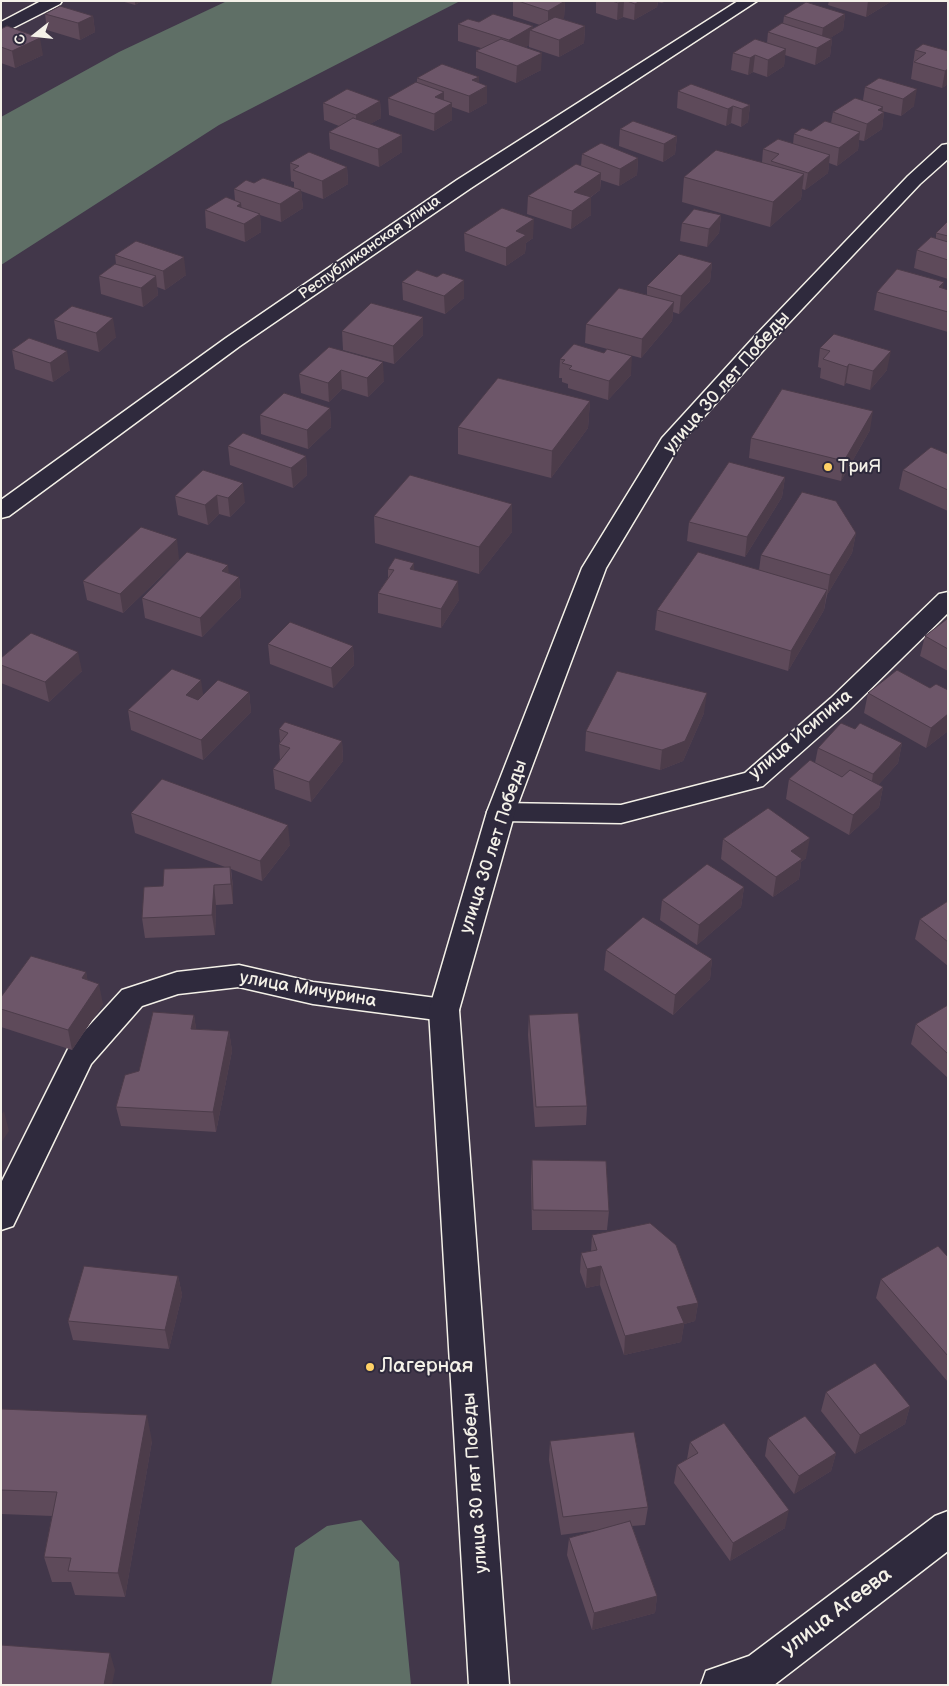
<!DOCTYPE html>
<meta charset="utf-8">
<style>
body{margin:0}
#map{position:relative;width:949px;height:1686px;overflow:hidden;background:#42374a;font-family:"Balsamiq Sans",sans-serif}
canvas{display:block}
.frame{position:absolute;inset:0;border:2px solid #f4f1e8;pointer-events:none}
.north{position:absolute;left:10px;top:10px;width:50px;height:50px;-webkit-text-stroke:4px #2f2a3d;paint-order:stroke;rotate:254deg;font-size:14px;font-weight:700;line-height:20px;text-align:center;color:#f4f1e8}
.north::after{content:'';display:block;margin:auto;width:18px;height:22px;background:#f4f1e8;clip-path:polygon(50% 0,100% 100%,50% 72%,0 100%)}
</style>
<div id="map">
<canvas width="949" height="1686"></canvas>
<div class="frame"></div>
<div class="north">С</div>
</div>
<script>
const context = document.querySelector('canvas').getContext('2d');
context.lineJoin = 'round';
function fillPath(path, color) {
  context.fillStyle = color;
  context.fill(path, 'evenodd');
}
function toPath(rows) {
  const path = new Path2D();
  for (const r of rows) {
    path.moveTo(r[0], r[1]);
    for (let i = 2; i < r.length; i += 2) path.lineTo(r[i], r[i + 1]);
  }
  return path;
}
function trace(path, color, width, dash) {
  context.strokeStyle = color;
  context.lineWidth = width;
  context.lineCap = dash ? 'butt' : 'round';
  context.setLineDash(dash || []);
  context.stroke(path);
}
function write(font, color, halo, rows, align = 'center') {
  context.font = font + ' "Balsamiq Sans",sans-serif';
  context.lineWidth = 4;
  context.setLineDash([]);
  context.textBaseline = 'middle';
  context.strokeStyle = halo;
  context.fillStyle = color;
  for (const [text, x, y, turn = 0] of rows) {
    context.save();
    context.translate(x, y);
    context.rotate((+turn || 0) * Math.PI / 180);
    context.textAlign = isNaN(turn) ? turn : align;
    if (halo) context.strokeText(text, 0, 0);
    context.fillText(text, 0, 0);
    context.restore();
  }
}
const green = toPath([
 [227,1,460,1,219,125,1,265,1,117,119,52],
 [361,1520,399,1562,411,1685,271,1685,295,1548,327,1526]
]);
const minor = toPath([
 [41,1,62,1,60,4,1,34,1,22,41,1],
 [738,1,757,1,471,188,240,346,9,516,1,518,1,500,226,338,457,180,738,1],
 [948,592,948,613,849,710,763,786,621,823,501,821,491,819,487,812,491,805,501,803,621,805,745,773,831,698,939,594,948,592],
 [239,965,313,982,444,999,455,1002,459,1010,455,1018,444,1021,313,1004,239,987,178,994,142,1006,91,1064,13,1226,1,1230,1,1183,68,1049,122,990,177,972,239,965],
 [948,1511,948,1551,774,1685,701,1685,706,1671,749,1656,935,1516,948,1511]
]);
const major = toPath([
 [948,144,948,159,920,184,769,344,682,441,606,568,515,812,459,1010,509,1685,469,1685,429,1010,487,812,582,568,662,438,755,336,908,176,942,145,948,144]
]);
const wall = toPath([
 [121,1,142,1,135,5],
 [513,1,565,1,564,18,562,19,585,26,584,43,559,57,529,47,529,45,525,47,541,70,516,83,476,68,476,51,481,48,458,41,458,24,479,22,533,26,533,28,540,25,513,16],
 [596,1,666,1,662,3,658,2,657,7,634,20,623,17,617,20,596,13],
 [829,1,892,1,866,17,828,5],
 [45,14,93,16,95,32,80,40,47,30],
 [845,14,843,30,830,38,832,39,830,56,815,65,785,55,784,66,767,77,753,72,748,75,731,70,733,53,767,43,768,32,783,24,784,16],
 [1,29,43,55,15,68,1,63],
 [915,50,948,51,948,84,942,88,911,79],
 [417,78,479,83,487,86,487,103,469,113,452,107,452,120,434,131,389,115,388,98,417,83],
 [879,78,914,106,901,116,882,111,884,112,882,129,864,141,859,140,858,150,837,166,829,163,828,173,805,190,802,189,801,199,770,227,682,202,684,177,762,162,763,149,793,144,794,134,811,131,831,123,833,112,863,100,865,87],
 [678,91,750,105,748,122,741,127,731,123,726,126,677,108],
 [380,101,381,118,370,124,402,135,402,152,379,167,330,149,329,132,339,126,324,120,323,103],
 [620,129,677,136,675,154,663,162,619,146],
 [582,154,638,158,637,175,619,186,601,180,600,190,591,197,591,215,571,229,527,214,528,196,581,166],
 [290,163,347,167,348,184,323,199,301,191,303,208,281,222,260,215,261,232,245,242,206,228,205,210,235,200,234,189,294,188,294,182,291,181],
 [721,215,719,233,707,247,680,241,682,223],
 [948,221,948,279,914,268,917,250,936,238,936,233],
 [464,233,533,238,526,243,525,253,506,266,465,251],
 [115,255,186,275,165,290,157,287,158,295,143,307,101,294,99,276,116,264],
 [712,263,710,281,679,314,673,312,672,321,641,358,585,343,586,324,647,295,647,286],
 [402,282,464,298,445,314,403,300],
 [943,289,948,290,948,332,874,310,877,292],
 [54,320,116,337,99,352,57,339],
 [342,331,423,335,394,364,343,350],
 [329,347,384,381,368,397,342,389,329,402,301,393,299,374],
 [820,348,887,370,870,390,846,383,844,386,820,378,821,368,818,367],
 [12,350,70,370,53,382,15,369],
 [560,359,631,375,608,400,568,388,568,384,562,382,562,378,559,378],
 [590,401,588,428,551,478,458,454,458,427],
 [330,408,331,427,308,449,261,434,260,415],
 [870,430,841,481,749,458,751,438],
 [228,446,306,456,307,475,293,488,230,465],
 [948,454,948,511,899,489,903,470],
 [203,470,245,502,230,517,219,514,208,525,178,515,175,496],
 [785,477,782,497,745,557,687,541,689,522],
 [374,516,512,532,479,574,375,543],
 [856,533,852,553,827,595,824,610,788,671,655,630,657,610,759,570,761,555],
 [179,559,123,613,87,600,83,581],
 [228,565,228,574,239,577,241,597,202,637,145,618,142,598],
 [388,569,415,570,459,600,441,628,378,613,378,593,388,578],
 [948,619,948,671,920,656,925,636],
 [268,644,353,646,354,665,333,688,270,664],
 [1,658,82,671,49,702,1,683],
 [930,688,948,690,948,731,926,748,864,713,868,693],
 [249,692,251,712,203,760,131,730,128,710],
 [704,713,683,761,660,770,585,751,586,731],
 [279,729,342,741,343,761,311,802,275,789,273,769,280,760,279,744,280,742],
 [855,729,902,743,898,763,878,785,883,787,879,807,849,835,786,799,789,779,815,763,818,748],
 [131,813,290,845,262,881,231,869,233,887,233,904,216,905,215,935,145,938,142,918,163,886,225,867,135,833],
 [723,839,806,858,801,862,799,879,773,897,721,859],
 [744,887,741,907,697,945,660,920,662,900],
 [948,901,948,966,915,939,920,919],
 [606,950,712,959,710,979,673,1015,604,970],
 [86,972,87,980,103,1004,72,1050,1,1027,1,997],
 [948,1005,948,1078,911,1044,916,1024],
 [194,1015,196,1029,229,1031,232,1051,216,1132,121,1126,116,1107,139,1071],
 [529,1015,587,1106,586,1125,535,1127,528,1035],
 [532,1160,609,1211,607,1230,532,1230,531,1179],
 [592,1235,698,1303,695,1321,684,1324,681,1342,624,1355,600,1285,586,1288,580,1272,581,1253,591,1251],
 [948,1257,948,1382,876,1298,881,1279],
 [178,1276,182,1295,169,1349,73,1340,68,1321],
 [826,1392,910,1406,905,1424,855,1454,821,1411],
 [1,1409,152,1441,125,1597,75,1595,71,1582,52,1582,44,1557,52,1516,1,1514],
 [768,1438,836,1453,831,1471,794,1494,765,1456],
 [550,1441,648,1507,645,1525,632,1526,657,1596,655,1613,592,1630,567,1555,569,1538,597,1530,561,1535,549,1460],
 [690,1442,785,1528,730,1561,674,1483,677,1465,687,1459]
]);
const shadedWall = toPath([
 [135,1,142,1,135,5],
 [565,1,564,18,548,27,548,11],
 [622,1,624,1,623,17,617,20,618,3],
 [640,1,658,1,657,7,634,20,635,4],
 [868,1,892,1,866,17],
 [845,14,843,30,821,44,823,28],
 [93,16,95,32,80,40,78,23],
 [533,26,533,31,530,30,529,45,509,57,509,40],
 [585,26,584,43,559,57,559,40],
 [40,38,43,55,15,68,12,51],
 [832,39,830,56,815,65,817,48],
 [786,49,784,66,767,77,768,60],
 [542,53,541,70,516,83,517,66],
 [755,55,753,72,748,75,750,58],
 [948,69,948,84,942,88,945,71],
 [479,77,479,91,487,86,487,103,469,113,469,96,472,80],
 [917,89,914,106,901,116,903,99],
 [444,92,444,108,452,103,452,120,434,131,435,97],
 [380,101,381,118,356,132,356,115],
 [750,105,748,122,741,127,742,109],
 [733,106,731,123,726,126,728,109],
 [883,107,882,114,884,112,882,129,864,141,867,124,878,110],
 [860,132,858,150,837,166,839,148],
 [402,135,402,152,379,167,378,149],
 [677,136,675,154,663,162,664,144],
 [830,155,828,173,805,190,808,173],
 [638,158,637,175,619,186,620,169],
 [347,167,348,184,323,199,322,181],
 [601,173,600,190,573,210,574,192],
 [804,174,801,199,770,227,773,202],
 [301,190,303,208,281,222,280,204],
 [591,197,591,215,571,229,572,211],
 [241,203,243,221,237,206],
 [260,214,261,232,245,242,244,224],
 [721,215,719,233,707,247,709,229],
 [534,219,533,238,526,243,525,253,506,266,506,248,516,231],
 [184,257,186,275,165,290,163,271],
 [712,263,710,281,679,314,681,296],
 [156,276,158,295,143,307,141,288],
 [464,280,464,298,445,314,444,296],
 [944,282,941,300,939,287],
 [674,302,672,321,641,358,642,339],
 [423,317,423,335,394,364,393,346],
 [113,318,116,337,99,352,96,333],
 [67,351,70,370,53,382,50,363],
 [891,351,887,370,870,390,873,371],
 [632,356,631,375,608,400,609,381],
 [383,362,384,381,368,397,367,378],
 [849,364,846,383,844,386,847,367],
 [341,370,342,389,329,402,328,383],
 [590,401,588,428,551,478,552,451],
 [330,408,331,427,308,449,307,430],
 [873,411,870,430,841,481,844,461],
 [306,456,307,475,293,488,291,468],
 [785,477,782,497,745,557,747,537],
 [243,483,245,502,230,517,228,498],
 [217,495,219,514,208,525,205,505],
 [512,504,512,532,479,574,479,547],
 [856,533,852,553,827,595,830,575],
 [177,539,179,559,123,613,120,594],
 [414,563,415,583,410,569],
 [228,565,230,585,222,571],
 [239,577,241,597,202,637,200,618],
 [458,581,459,600,441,628,441,609],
 [827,590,824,610,788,671,791,651],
 [353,646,354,665,333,688,331,668],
 [78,652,82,671,49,702,45,682],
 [201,680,204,700,188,714,186,695],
 [249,692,251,712,203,760,201,740],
 [707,693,704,713,683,761,660,770,662,750],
 [948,714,948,731,926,748,931,728],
 [342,741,343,761,311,802,309,782],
 [902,743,898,763,870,794,873,774],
 [883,787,879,807,849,835,853,815],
 [288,825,290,845,262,881,260,861],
 [810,838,806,858,801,862,799,879,773,897,776,877,791,851],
 [230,867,233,887,233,904,231,884],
 [214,885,216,905,215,935,212,915],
 [744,887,741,907,697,945,699,925],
 [712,959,710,979,673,1015,675,995],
 [86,972,90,992,82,978],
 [99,984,103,1004,72,1050,68,1030],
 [194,1015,197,1035,191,1029],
 [229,1031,232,1051,216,1132,213,1112],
 [4,1111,9,1131,1,1143,1,1115],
 [601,1266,600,1285,586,1288,587,1269],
 [178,1276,182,1295,169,1349,165,1330],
 [698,1303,695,1321,684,1324,681,1342,624,1355,625,1336,677,1307],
 [910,1406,905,1424,855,1454,860,1435],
 [147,1415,152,1441,125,1597,118,1573],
 [836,1453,831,1471,794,1494,799,1476],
 [789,1510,785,1528,730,1561,733,1543],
 [657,1596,655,1613,592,1630,594,1613],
 [110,1653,115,1670,112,1685,104,1685]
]);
const building = toPath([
 [518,1,565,1,548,11,518,1],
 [612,1,622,1,618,3,612,1],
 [627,1,640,1,635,4,627,1],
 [806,2,845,14,823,28,784,16,806,2],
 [60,6,93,16,78,23,45,14,60,6],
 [493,14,533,26,509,40,458,24,468,19,479,22,493,14],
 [555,17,585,26,559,40,530,30,555,17],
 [782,23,832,39,817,48,768,32,782,23],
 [7,26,40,38,12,51,1,47,1,29,7,26],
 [501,39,542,53,517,66,476,51,501,39],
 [755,39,786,49,768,60,755,55,750,58,733,53,755,39],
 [923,44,948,51,948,69,945,71,914,62,926,53,915,50,923,44],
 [442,64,479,77,472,80,487,86,469,96,417,78,442,64],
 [879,78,917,89,903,99,865,87,879,78],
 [416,82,444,92,435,97,452,103,434,114,388,98,416,82],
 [691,84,750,105,742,109,733,106,728,109,678,91,691,84],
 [347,89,380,101,356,115,323,103,347,89],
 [855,98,883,107,878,110,884,112,867,124,833,112,855,98],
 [353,118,402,135,378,149,329,132,353,118],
 [633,121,677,136,664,144,620,129,633,121],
 [825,121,860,132,839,148,794,134,802,128,811,131,825,121],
 [778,139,830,155,808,173,771,161,779,154,763,149,778,139],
 [601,143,638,158,620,169,582,154,601,143],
 [716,150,804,174,773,202,684,177,716,150],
 [309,152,347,167,322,181,293,170,299,166,290,163,309,152],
 [576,164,601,173,574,192,591,197,572,211,528,196,576,164],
 [263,178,301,190,280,204,234,189,246,180,254,183,263,178],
 [226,197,241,203,237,206,260,214,244,224,205,210,226,197],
 [502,208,534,219,516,231,526,235,506,248,464,233,502,208],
 [694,209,721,215,709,229,682,223,694,209],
 [948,221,948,236,936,233,948,221],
 [931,237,948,242,948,260,917,250,931,237],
 [136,241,184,257,163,271,115,255,136,241],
 [679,254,712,263,681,296,647,286,679,254],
 [115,264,156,276,141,288,99,276,115,264],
 [897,269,944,282,939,287,948,290,948,312,877,292,897,269],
 [417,270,437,277,443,273,464,280,444,296,402,282,417,270],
 [619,288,674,302,642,339,586,324,619,288],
 [371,303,423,317,393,346,342,331,371,303],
 [72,306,113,318,96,333,54,320,72,306],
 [834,334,891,351,873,371,849,364,847,367,823,359,830,351,820,348,834,334],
 [29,338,67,351,50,363,12,350,29,338],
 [574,344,604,353,607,349,632,356,609,381,569,369,572,366,562,363,565,360,560,359,574,344],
 [329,347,383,362,367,378,341,370,328,383,299,374,329,347],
 [498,378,590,401,552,451,458,427,498,378],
 [782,389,873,411,844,461,751,438,782,389],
 [284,393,330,408,307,430,260,415,284,393],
 [243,433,306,456,291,468,228,446,243,433],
 [931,447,948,454,948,490,903,470,931,447],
 [729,462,785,477,747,537,689,522,729,462],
 [203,470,243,483,228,498,217,495,205,505,175,496,203,470],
 [410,475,512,504,479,547,374,516,410,475],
 [802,492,836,501,856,533,830,575,761,555,802,492],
 [141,527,177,539,120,594,83,581,141,527],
 [187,552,228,565,222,571,239,577,200,618,142,598,187,552],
 [698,552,827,590,791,651,657,610,698,552],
 [395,558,414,563,410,569,458,581,441,609,378,593,394,570,388,569,395,558],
 [947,619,948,619,948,649,925,636,947,619],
 [290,622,353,646,331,668,268,644,290,622],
 [31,633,78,652,45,682,1,665,1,658,31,633],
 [172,669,201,680,186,695,198,700,218,680,249,692,201,740,128,710,172,669],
 [897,670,930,688,936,684,948,690,948,714,931,728,868,693,897,670],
 [617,671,707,693,685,741,662,750,586,731,617,671],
 [285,722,342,741,309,782,273,769,290,748,279,744,288,733,279,729,285,722],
 [841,723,855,729,860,723,902,743,873,774,818,748,841,723],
 [810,760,842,777,850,770,883,787,853,815,789,779,810,760],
 [162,779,288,825,260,861,131,813,162,779],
 [768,808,810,838,791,851,802,859,776,877,723,839,768,808],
 [707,864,744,887,699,925,662,900,707,864],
 [230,867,231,884,214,885,212,915,142,918,144,887,163,886,164,869,230,867],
 [948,901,948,942,920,919,948,901],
 [643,917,712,959,675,995,606,950,643,917],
 [31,956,86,972,82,978,99,984,68,1030,1,1009,1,997,31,956],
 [948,1005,948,1054,916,1024,948,1005],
 [153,1012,194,1015,191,1029,229,1031,213,1112,116,1107,125,1075,139,1071,153,1012],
 [578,1013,587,1106,536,1107,529,1015,578,1013],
 [532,1160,606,1161,609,1211,533,1210,532,1160],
 [650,1223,676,1245,698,1303,677,1307,684,1323,625,1336,601,1266,587,1269,581,1253,597,1250,592,1235,650,1223],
 [938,1246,948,1257,948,1356,881,1279,938,1246],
 [84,1266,178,1276,165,1330,68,1321,84,1266],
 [875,1363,910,1406,860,1435,826,1392,875,1363],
 [1,1409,147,1415,118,1573,68,1571,71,1558,44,1557,57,1492,1,1490,1,1409],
 [805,1416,836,1453,799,1476,768,1438,805,1416],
 [724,1423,789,1510,733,1543,677,1465,698,1453,690,1442,724,1423],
 [634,1432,648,1507,563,1517,550,1441,634,1432],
 [630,1521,657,1596,594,1613,569,1538,630,1521],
 [1,1645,110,1653,104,1685,1,1685,1,1645]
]);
const markers = [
 [828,467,5,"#ffd166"],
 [370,1367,5,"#ffd166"]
];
const farStreetnames = [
 ["Республиканская улица",370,248,-35]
];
const streetNames = [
 ["улица 30 лет Победы",727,383,-49],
 ["улица Исипина",801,735,-40],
 ["улица 30 лет Победы",494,847,-72],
 ["улица Мичурина",308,990,10],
 ["улица 30 лет Победы",476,1483,-94]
];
const poiNames = [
 ["ТриЯ",838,467]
];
const nearPoinames = [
 ["Лагерная",380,1367]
];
const nearStreetnames = [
 ["улица Агеева",837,1612,-37]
];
fillPath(green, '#5f6f66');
trace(minor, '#f4f1e8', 3);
trace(major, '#f4f1e8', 3);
fillPath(minor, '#2f2a3d');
fillPath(major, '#2f2a3d');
fillPath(wall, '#5e4a5a');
fillPath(shadedWall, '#4c3c4a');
fillPath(building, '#6d5669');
trace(building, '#4c3c4a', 1);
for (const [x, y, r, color] of markers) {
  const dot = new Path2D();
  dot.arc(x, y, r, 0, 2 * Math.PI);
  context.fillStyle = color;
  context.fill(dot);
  trace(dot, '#2f2a3d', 2);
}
write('15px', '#f4f1e8', '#2f2a3d', farStreetnames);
write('18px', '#f4f1e8', '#2f2a3d', streetNames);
write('18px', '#f4f1e8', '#2f2a3d', poiNames, 'left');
write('21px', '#f4f1e8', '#2f2a3d', nearPoinames, 'left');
write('21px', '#f4f1e8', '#2f2a3d', nearStreetnames);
</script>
